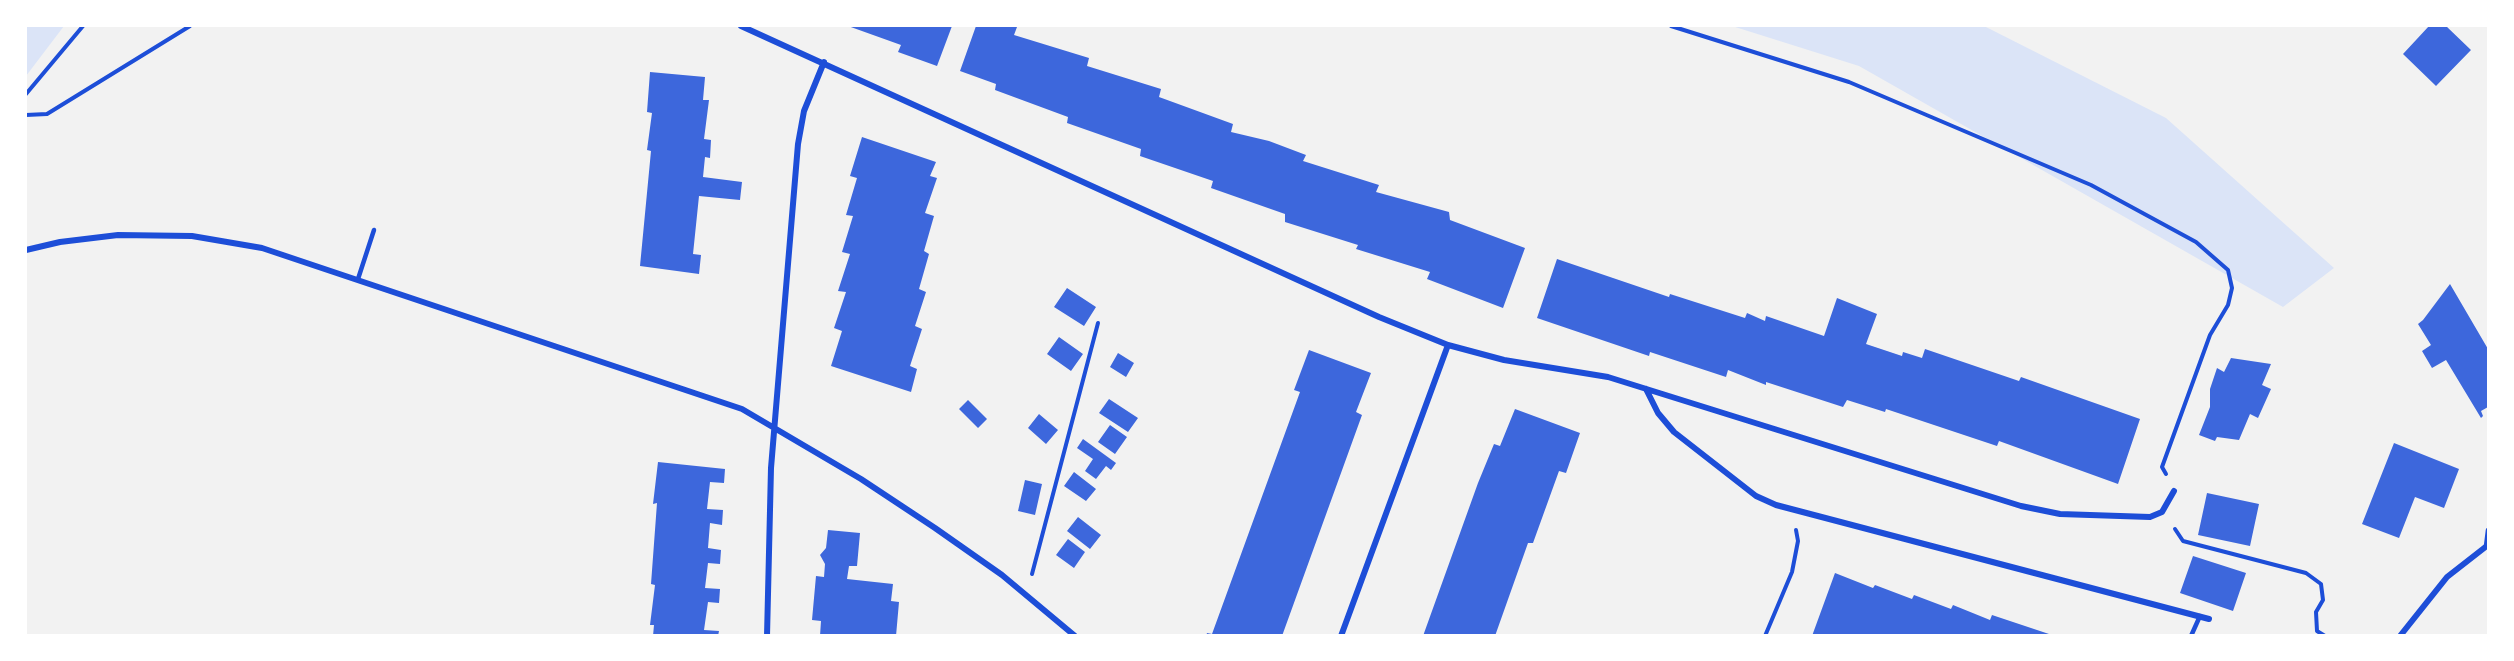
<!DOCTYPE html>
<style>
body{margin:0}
#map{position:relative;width:2514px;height:661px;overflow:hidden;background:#f2f2f2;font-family:"DM Sans",sans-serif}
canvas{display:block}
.frame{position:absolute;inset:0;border:27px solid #fff;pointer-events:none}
</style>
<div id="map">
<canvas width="2514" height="661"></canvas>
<div class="frame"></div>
</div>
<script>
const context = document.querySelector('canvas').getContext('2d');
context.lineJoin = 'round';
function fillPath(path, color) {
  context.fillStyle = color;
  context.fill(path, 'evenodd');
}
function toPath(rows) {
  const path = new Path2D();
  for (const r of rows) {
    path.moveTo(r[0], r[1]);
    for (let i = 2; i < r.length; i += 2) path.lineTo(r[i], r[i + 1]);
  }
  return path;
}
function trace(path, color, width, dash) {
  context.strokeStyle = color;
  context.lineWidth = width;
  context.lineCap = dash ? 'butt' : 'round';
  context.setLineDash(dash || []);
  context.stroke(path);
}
const green = toPath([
 [26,26,64,26,26,76],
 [1732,26,1984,26,2166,118,2334,268,2283,307,1859,66]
]);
const building = toPath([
 [848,26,952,26,937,66,898,52,901,45],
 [976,26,1017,27,1014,35,1089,58,1087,66,1161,89,1159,97,1233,124,1231,132,1269,141,1306,155,1303,161,1379,185,1376,192,1449,212,1450,220,1525,248,1503,308,1427,279,1430,272,1356,249,1358,245,1285,222,1285,214,1211,188,1213,181,1140,156,1141,149,1067,123,1068,117,995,90,996,84,960,71],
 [2429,26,2446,26,2471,50,2436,86,2403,54],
 [650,72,705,77,703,100,709,100,704,139,711,140,710,158,705,157,703,177,742,182,740,200,699,196,693,254,701,255,699,274,640,266,651,151,647,150,652,113,647,112],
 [862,137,936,162,930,176,937,178,925,213,934,216,924,251,929,254,919,289,926,292,915,326,922,329,910,366,917,369,911,392,831,366,842,331,834,328,846,292,838,291,850,254,842,252,853,216,846,215,857,178,850,176],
 [1557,259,1669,297,1670,294,1745,318,1747,313,1765,321,1766,316,1824,336,1837,298,1877,314,1866,344,1902,356,1903,352,1922,358,1925,349,2019,381,2021,377,2140,419,2118,484,1999,441,1997,446,1886,409,1885,412,1847,400,1843,407,1766,382,1766,385,1728,370,1726,377,1650,352,1649,356,1537,318],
 [2450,284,2488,349,2488,407,2481,411,2483,416,2481,418,2446,360,2432,368,2422,351,2431,345,2418,324,2423,320],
 [1067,288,1096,307,1084,326,1054,307],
 [1059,337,1083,354,1071,371,1047,354],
 [1309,350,1371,373,1356,412,1362,415,1282,636,1206,636,1207,633,1212,634,1300,392,1294,390],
 [1118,353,1134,363,1126,377,1110,367],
 [2231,358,2271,364,2262,385,2271,389,2258,418,2250,414,2239,440,2217,437,2215,441,2199,435,2210,407,2210,389,2217,368,2224,372],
 [1109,399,1138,418,1128,432,1099,413],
 [968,400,987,419,978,428,959,409],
 [1515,409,1580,433,1566,473,1559,471,1533,543,1528,543,1495,636,1423,636,1478,483,1494,444,1500,446],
 [1039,414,1058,430,1046,444,1028,428],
 [1110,425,1127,437,1115,454,1098,442],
 [1083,439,1116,463,1111,470,1106,466,1096,479,1085,471,1093,459,1077,448],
 [2394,443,2459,469,2444,508,2415,497,2399,538,2362,524],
 [658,462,725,469,724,483,710,482,707,509,723,510,722,525,710,523,708,548,721,550,720,564,708,563,705,588,720,589,719,603,708,602,704,630,719,631,718,636,653,636,654,625,650,625,655,585,651,584,657,503,653,504],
 [1074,472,1096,489,1086,501,1064,486],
 [1025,480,1042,484,1035,515,1018,511],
 [2207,493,2259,504,2250,546,2198,535],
 [1078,517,1101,535,1090,549,1067,531],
 [828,530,860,533,857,566,849,566,847,579,893,584,891,601,899,602,896,636,820,636,821,621,812,620,816,576,824,577,825,564,820,555,826,548],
 [1068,539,1085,552,1074,568,1056,555],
 [2193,556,2246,573,2233,611,2180,593],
 [1835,573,1873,588,1875,585,1912,599,1914,595,1951,609,1953,605,1990,620,1992,615,2055,636,1812,636]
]);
const path = toPath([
 [1671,26,1849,82,2091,185,2196,242,2228,270,2232,288,2228,305,2210,335,2162,467,2166,474],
 [26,94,83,26],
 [26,115,47,114,190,26],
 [2175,529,2183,541,2306,573,2321,584,2323,600,2316,612,2317,631,2325,636],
 [1032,574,1098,323],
 [1765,636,1792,572,1798,541,1796,530]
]);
const service = toPath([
 [358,279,374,230],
 [2486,546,2488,530],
 [2191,636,2200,616]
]);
const minor = toPath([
 [741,26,1379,317,1448,345,1504,360,1608,377,2021,506,2060,514,2150,517,2162,512,2174,491],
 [26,250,60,242,118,235,192,236,262,248,742,409,861,479,935,528,1002,575,1075,636],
 [1646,389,1658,413,1674,432,1756,496,1776,505,2209,619],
 [767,636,771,468,798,144,804,111,824,62],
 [1341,636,1448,345],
 [2400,636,2447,577,2488,545]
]);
fillPath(green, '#dbe4f7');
fillPath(building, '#3d67dc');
trace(path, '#1d4ed8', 4);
trace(service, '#1d4ed8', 4.5);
trace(minor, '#1d4ed8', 6);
</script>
